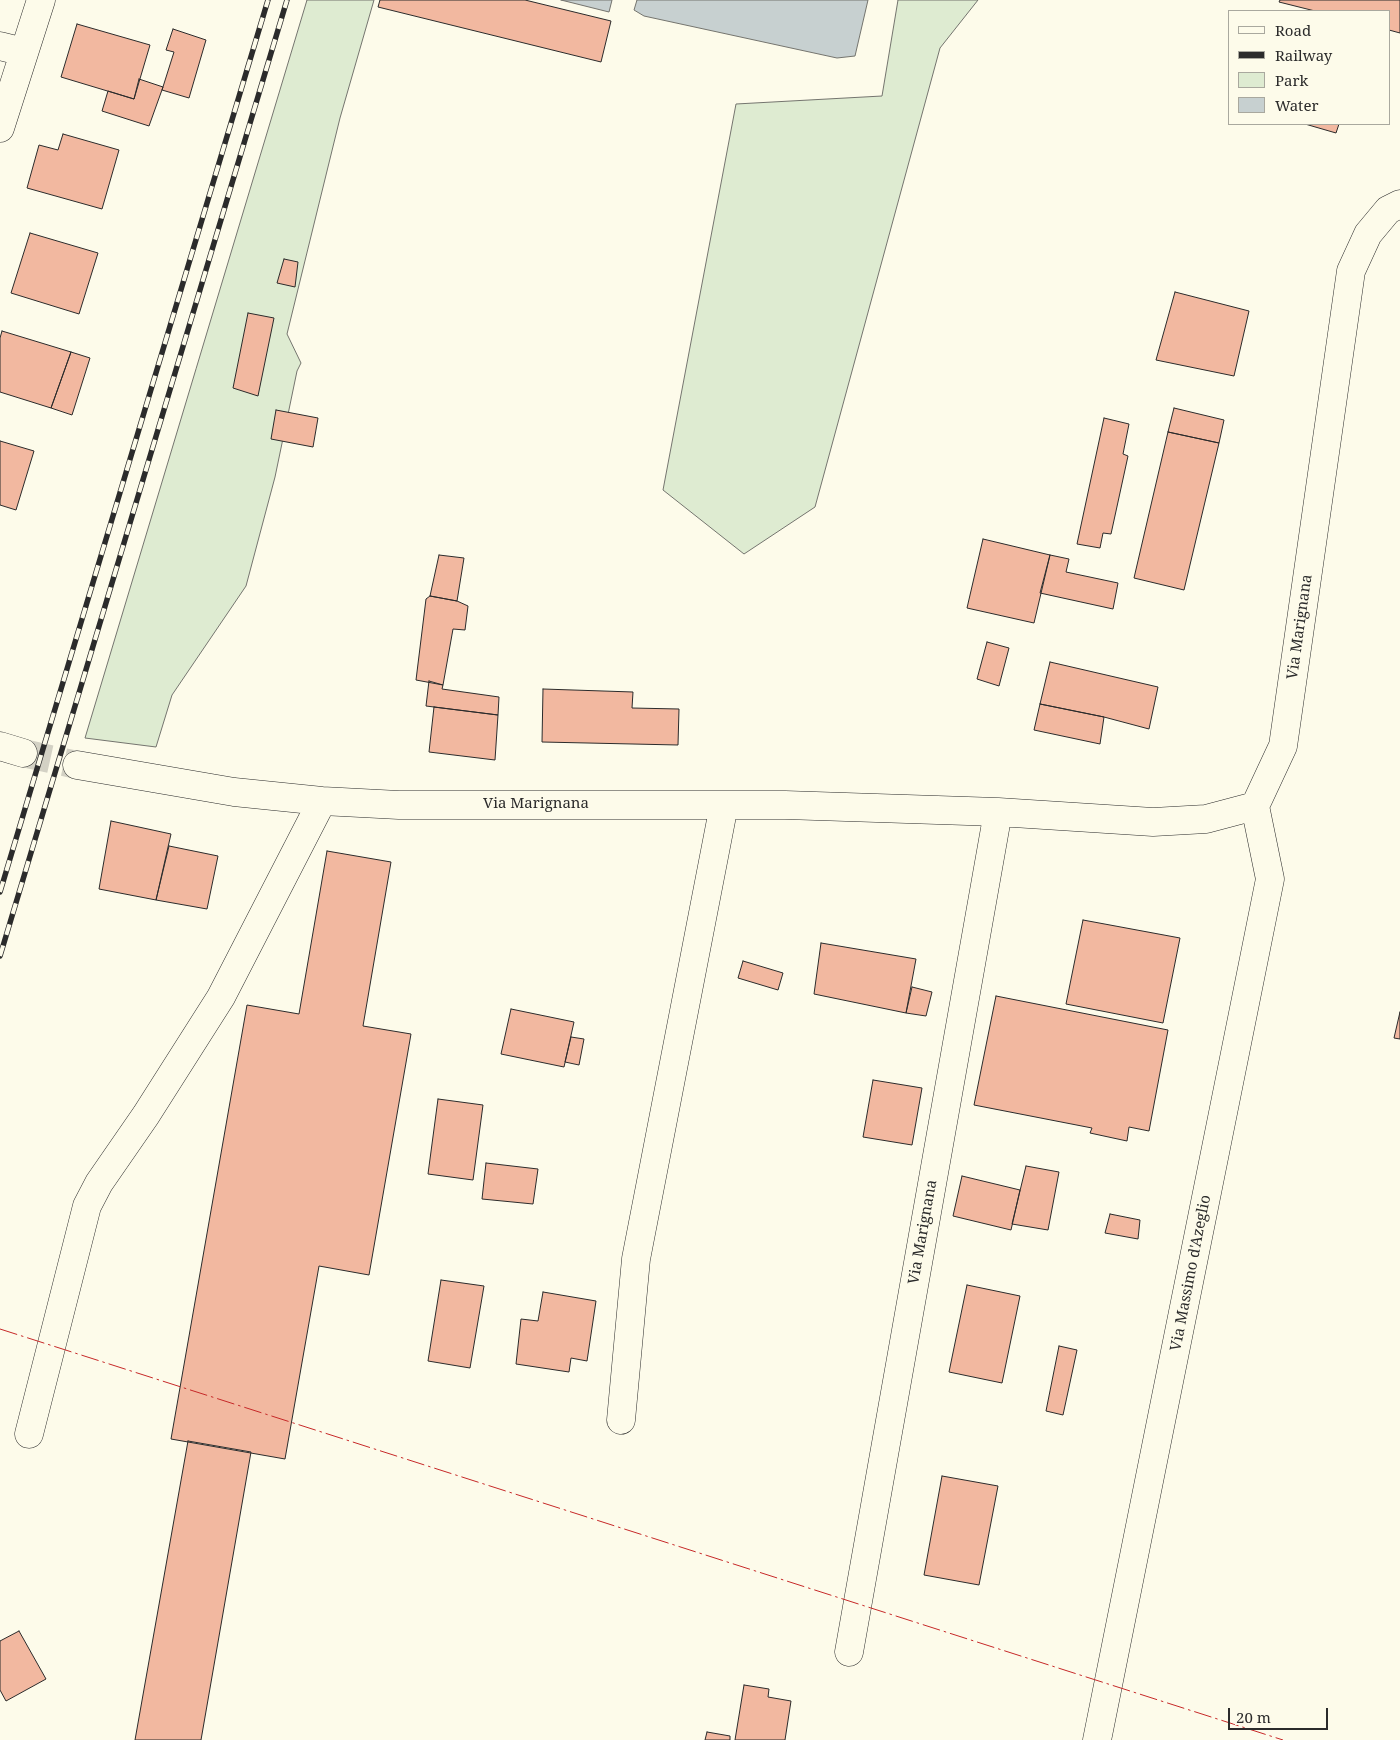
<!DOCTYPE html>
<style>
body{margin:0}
#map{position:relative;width:1400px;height:1740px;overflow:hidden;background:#fdfbea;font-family:"Noto Serif",serif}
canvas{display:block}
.legend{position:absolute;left:1228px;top:10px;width:162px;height:115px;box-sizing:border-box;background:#fdfbea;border:1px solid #a9a89e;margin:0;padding:6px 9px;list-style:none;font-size:15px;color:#2b2b2b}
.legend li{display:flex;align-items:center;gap:10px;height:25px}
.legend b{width:25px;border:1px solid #a9a89e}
.scale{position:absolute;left:1228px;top:1708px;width:100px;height:22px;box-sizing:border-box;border:2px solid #2b2b2b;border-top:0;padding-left:6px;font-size:15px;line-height:18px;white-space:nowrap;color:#2b2b2b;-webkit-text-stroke:4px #fdfbea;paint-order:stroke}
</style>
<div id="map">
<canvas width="1400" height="1740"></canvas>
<ul class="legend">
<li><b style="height:6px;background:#fdfbea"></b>Road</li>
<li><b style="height:6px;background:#2b2b2b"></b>Railway</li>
<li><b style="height:14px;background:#deebd1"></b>Park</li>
<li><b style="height:14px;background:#c7d0d0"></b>Water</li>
</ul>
<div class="scale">20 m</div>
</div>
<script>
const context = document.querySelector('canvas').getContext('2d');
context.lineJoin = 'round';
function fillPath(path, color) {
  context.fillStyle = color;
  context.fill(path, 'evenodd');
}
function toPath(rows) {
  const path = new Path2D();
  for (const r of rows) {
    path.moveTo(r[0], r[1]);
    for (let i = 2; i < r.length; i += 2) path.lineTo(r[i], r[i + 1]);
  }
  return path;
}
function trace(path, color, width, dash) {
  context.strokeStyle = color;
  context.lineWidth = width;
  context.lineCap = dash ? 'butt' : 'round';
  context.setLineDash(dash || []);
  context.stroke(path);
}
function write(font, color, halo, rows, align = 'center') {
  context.font = font + ' "Noto Serif",serif';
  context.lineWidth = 4;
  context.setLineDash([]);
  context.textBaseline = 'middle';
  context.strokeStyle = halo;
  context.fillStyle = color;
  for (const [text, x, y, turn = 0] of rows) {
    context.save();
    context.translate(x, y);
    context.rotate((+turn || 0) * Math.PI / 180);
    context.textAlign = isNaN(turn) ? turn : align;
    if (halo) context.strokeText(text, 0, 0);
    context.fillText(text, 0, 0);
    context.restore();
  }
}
const green = toPath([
 [307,0,374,0,340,118,287,334,301,363,297,371,275,477,246,586,172,695,156,747,85,738,307,0],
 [898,0,978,0,940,48,815,507,744,554,663,490,736,104,882,96,898,0]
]);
const water = toPath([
 [561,0,612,0,609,12,561,0],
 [637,0,868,0,855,56,837,58,644,16,634,10,637,0]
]);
const building = toPath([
 [380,0,525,0,611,21,601,62,378,7,380,0],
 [1280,0,1400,0,1400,33,1389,30,1389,11,1315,11,1279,2,1280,0],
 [77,24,150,45,134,99,61,77,77,24],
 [173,29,206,40,189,98,162,90,174,52,166,50,173,29],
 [139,79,163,87,149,126,102,111,108,91,134,99,139,79],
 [1305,124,1339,124,1336,133,1305,124],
 [63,134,119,150,102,209,27,188,39,145,58,150,63,134],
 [30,233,98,253,79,314,11,293,30,233],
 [284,259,298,262,295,287,277,283,284,259],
 [1175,292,1249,311,1234,376,1156,360,1175,292],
 [248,313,274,318,258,396,233,388,248,313],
 [2,331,71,352,51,408,0,392,0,338,2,331],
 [71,352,90,358,72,415,51,408,71,352],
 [1174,408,1224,420,1219,443,1168,432,1174,408],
 [276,410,318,418,313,447,271,439,276,410],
 [1104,418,1129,424,1123,454,1128,456,1111,534,1103,533,1100,548,1077,544,1104,418],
 [1168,432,1219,443,1184,590,1134,578,1168,432],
 [0,441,34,451,16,510,0,505,0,441],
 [983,539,1050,555,1034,623,967,608,983,539],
 [439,555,464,558,457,601,430,596,439,555],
 [1050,555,1069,559,1066,572,1118,583,1113,609,1040,593,1050,555],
 [430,596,457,601,468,606,465,630,453,629,443,685,416,680,426,599,430,596],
 [987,642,1009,648,999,686,977,679,987,642],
 [1050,662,1158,687,1149,729,1104,717,1040,704,1050,662],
 [429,681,443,685,442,689,499,697,498,715,426,706,429,681],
 [543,689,633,692,632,708,679,709,678,745,542,742,543,689],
 [1040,704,1104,717,1100,744,1034,730,1040,704],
 [434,707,498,715,495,760,429,752,434,707],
 [111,821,171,834,156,900,99,889,111,821],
 [169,846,218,856,207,909,156,900,169,846],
 [327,851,391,862,363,1026,411,1034,369,1275,319,1266,285,1459,171,1439,247,1005,299,1014,327,851],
 [1083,920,1180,938,1163,1023,1066,1004,1083,920],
 [821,943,916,959,906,1013,814,994,821,943],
 [743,961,783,973,778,990,738,978,743,961],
 [912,987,932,992,926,1016,906,1013,912,987],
 [996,996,1168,1030,1149,1131,1129,1127,1127,1141,1090,1133,1092,1128,974,1105,996,996],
 [511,1009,574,1022,564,1067,501,1054,511,1009],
 [1400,1012,1400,1039,1394,1038,1400,1012],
 [571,1037,584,1039,579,1065,565,1062,571,1037],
 [873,1080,922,1088,912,1145,863,1137,873,1080],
 [438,1099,483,1105,473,1180,428,1174,438,1099],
 [486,1163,538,1169,533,1204,482,1199,486,1163],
 [1026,1166,1059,1172,1048,1230,1012,1224,1026,1166],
 [962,1176,1020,1190,1011,1230,953,1216,962,1176],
 [1110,1214,1140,1220,1138,1239,1105,1233,1110,1214],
 [441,1280,484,1286,470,1368,428,1361,441,1280],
 [967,1285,1020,1296,1002,1383,949,1372,967,1285],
 [543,1292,596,1301,587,1361,571,1358,569,1372,516,1364,521,1319,538,1321,543,1292],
 [1059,1346,1077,1350,1063,1415,1046,1411,1059,1346],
 [188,1441,251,1452,201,1740,135,1740,188,1441],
 [942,1476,998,1486,979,1585,924,1575,942,1476],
 [19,1631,46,1679,6,1701,0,1690,0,1641,19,1631],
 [744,1685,769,1689,768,1697,791,1701,785,1740,735,1740,744,1685],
 [707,1732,730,1736,730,1740,705,1740,707,1732]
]);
const minorTunnel = toPath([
 [23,753,77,765]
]);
const minor = toPath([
 [0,46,24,52],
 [0,128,41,0],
 [0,746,23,753],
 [77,765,234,792,322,801,399,805,785,805,998,812,1153,822,1206,819,1255,806,1283,746,1351,271,1368,234,1388,210,1400,204],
 [621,1420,636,1259,724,805],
 [29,1434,87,1206,99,1183,146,1115,221,997,322,801],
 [849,1652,998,812],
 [1097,1740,1270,879,1255,806]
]);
const rail = toPath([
 [0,892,268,0],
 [0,956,287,0]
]);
const power = toPath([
 [0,1329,1283,1740]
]);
const streetNames = [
 ["Via Marignana",1300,627,-82],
 ["Via Marignana",536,804],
 ["Via Marignana",923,1232,-80],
 ["Via Massimo d'Azeglio",1191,1273,-79]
];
fillPath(green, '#deebd1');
trace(green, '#74746e', 1);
fillPath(water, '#c7d0d0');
trace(water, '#74746e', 1);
fillPath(building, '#f2b8a0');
trace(building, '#2b2b2b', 1);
trace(minorTunnel, '#d3d1c4', 28, [28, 14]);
trace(minor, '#2b2b2b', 29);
trace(minor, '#fdfbea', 28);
trace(rail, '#2b2b2b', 5.5);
trace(rail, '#fdfbea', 4, [11]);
trace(power, '#c62828', 1, [18, 4, 2.5, 4]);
write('15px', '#2b2b2b', '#fdfbea', streetNames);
</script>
